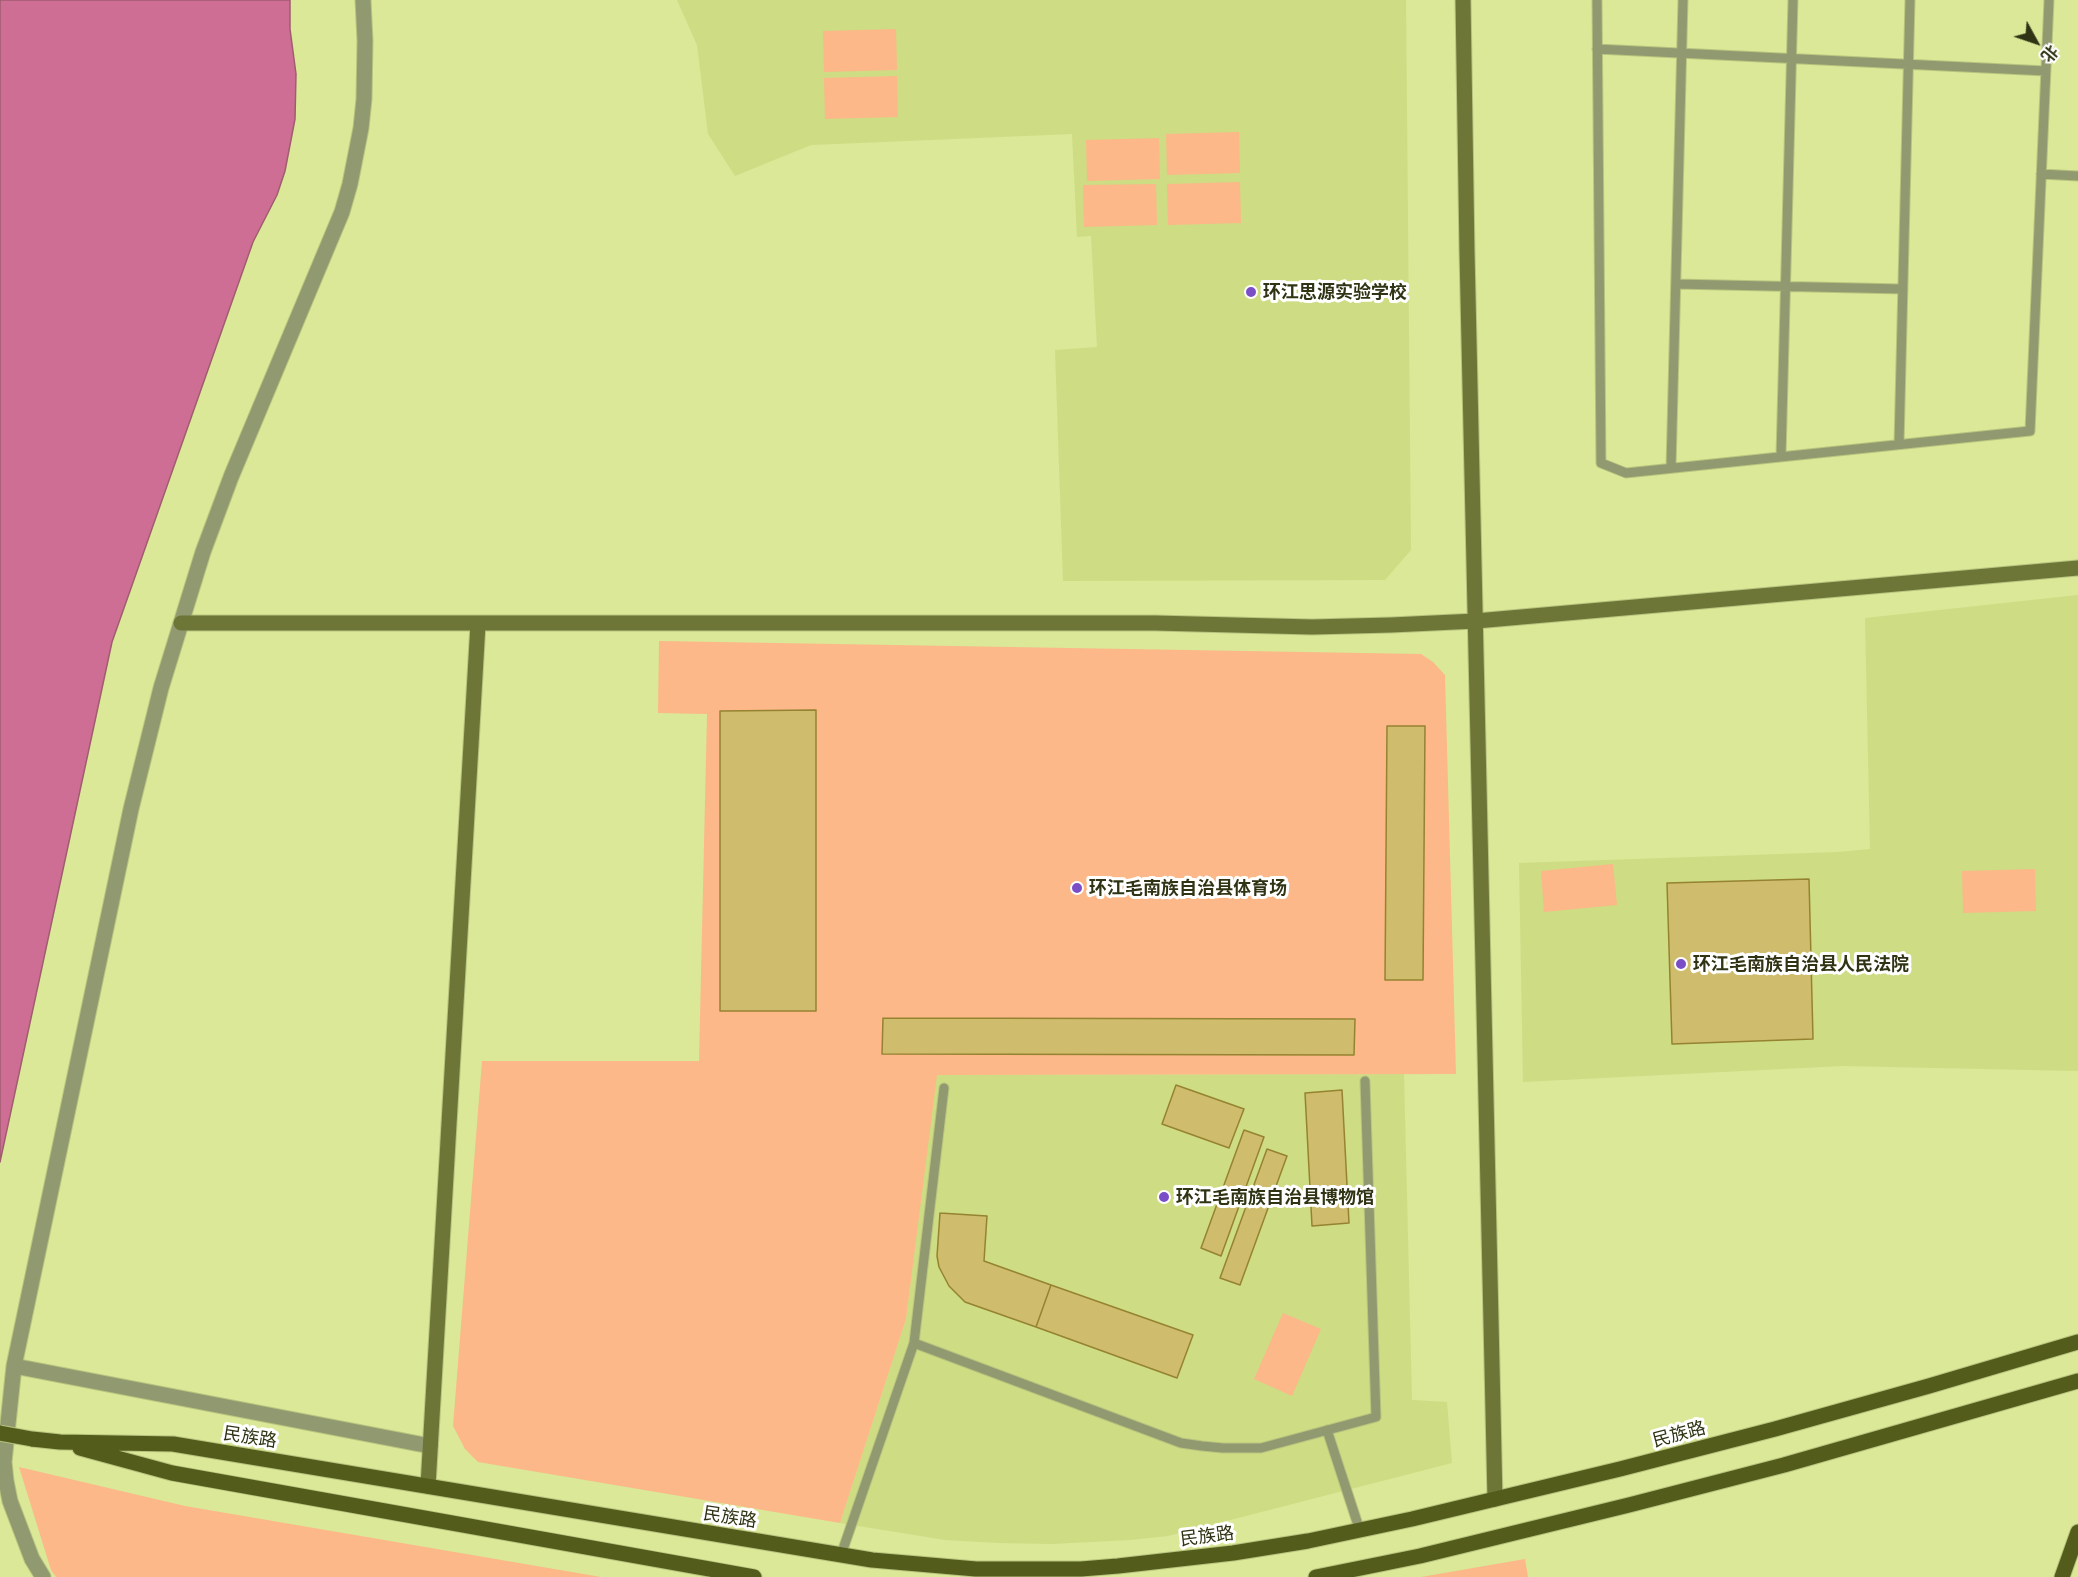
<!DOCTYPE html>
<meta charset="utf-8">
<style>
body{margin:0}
#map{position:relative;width:2078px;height:1577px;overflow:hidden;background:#dae898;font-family:Commissioner,"Noto Sans SC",sans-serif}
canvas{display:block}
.north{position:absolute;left:2006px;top:12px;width:60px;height:60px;-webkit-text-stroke:4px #fff;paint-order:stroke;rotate:130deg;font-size:16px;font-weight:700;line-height:24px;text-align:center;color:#303414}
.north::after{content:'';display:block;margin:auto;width:21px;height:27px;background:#303414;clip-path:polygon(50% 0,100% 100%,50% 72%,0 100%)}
</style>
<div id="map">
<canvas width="2078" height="1577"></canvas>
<div class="north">北</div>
</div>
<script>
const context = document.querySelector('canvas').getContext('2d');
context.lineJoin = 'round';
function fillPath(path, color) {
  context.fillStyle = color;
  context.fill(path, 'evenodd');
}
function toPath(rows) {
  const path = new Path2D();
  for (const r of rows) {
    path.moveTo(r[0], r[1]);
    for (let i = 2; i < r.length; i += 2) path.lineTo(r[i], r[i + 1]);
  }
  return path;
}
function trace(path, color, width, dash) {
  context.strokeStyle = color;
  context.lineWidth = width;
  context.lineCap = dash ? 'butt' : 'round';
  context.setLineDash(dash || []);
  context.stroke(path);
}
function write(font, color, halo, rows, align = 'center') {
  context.font = font + ' Commissioner,"Noto Sans SC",sans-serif';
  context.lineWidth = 6;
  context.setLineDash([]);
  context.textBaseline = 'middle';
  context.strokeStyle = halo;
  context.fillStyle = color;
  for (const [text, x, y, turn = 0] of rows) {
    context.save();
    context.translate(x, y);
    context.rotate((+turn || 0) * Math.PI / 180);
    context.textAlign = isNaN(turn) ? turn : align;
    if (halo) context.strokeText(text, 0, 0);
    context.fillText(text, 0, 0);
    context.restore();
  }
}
const built = toPath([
 [677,0,1406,0,1411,550,1385,580,1063,581,1055,350,1097,347,1091,236,1077,237,1072,134,811,145,735,176,708,134,697,45],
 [2078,595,2078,1071,1843,1066,1523,1082,1519,863,1838,852,1870,849,1865,618],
 [1404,1074,1412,1400,1447,1402,1452,1463,1168,1536,1130,1540,1052,1544,999,1543,945,1540,840,1523,906,1319,936,1075]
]);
const green = toPath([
 [896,29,897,70,824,72,823,31],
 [897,76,898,117,825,119,824,78],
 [1239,132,1240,173,1167,175,1166,134],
 [1159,138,1160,179,1087,181,1086,140],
 [1240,182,1241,223,1168,225,1167,184],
 [1156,184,1157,225,1084,227,1083,185],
 [659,641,1421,654,1433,662,1445,675,1456,1074,937,1075,906,1319,840,1523,478,1462,465,1449,453,1426,482,1061,699,1061,707,714,658,713],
 [1613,864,1617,905,1544,912,1541,871],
 [2035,869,2036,911,1963,913,1962,871],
 [1283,1313,1321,1329,1292,1396,1254,1379],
 [19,1467,185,1506,601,1577,56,1577,51,1570],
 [1525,1559,1528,1577,1421,1577]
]);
const water = toPath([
 [0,0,290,0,290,29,296,74,295,119,285,171,277,195,253,242,112,642,0,1162,0,0]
]);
const building = toPath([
 [816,710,816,1011,720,1011,720,711,816,710],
 [1387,726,1425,726,1423,980,1385,980,1387,726],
 [1809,879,1813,1039,1672,1044,1667,883,1809,879],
 [883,1018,1355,1019,1354,1055,882,1054,883,1018],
 [1176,1085,1244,1109,1229,1148,1162,1124,1176,1085],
 [1342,1090,1349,1223,1312,1226,1305,1093,1342,1090],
 [1244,1130,1264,1137,1221,1256,1201,1248,1244,1130],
 [1267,1149,1287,1156,1240,1285,1220,1278,1267,1149],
 [940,1213,987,1216,984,1261,1051,1285,1036,1327,965,1302,949,1286,939,1267,937,1256,940,1213],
 [1051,1285,1193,1335,1177,1378,1036,1327,1051,1285]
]);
const lane = toPath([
 [1597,0,1601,463,1626,473,2030,431,2049,0],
 [1597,49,2046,71],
 [2041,174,2078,176],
 [1676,284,1903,289],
 [1899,444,1910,0],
 [1781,456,1793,0],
 [1671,468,1683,0],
 [914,1343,1181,1443,1202,1446,1223,1448,1261,1448,1376,1417,1365,1081],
 [1327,1430,1360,1531],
 [841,1555,914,1343,944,1088]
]);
const street = toPath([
 [14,1366,430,1446],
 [43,1577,32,1559,10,1501,6,1481,4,1462,14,1366,131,809,161,688,203,552,231,477,342,212,350,184,361,128,364,99,365,41,363,0]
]);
const secondary = toPath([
 [1463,0,1467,252,1495,1499],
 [181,623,1155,623,1312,627,1391,625,1476,621,2078,568],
 [428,1486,478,624]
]);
const primary = toPath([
 [32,1439,60,1442,173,1444,872,1560,976,1569,1081,1569,1118,1566,1233,1553,1308,1541,1412,1519,1620,1469,1775,1429,1929,1386,2078,1342],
 [80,1448,172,1473,754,1577],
 [1316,1577,1420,1556,1629,1505,1784,1465,2078,1381],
 [2062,1577,2078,1532]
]);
const primaryBridge = toPath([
 [0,1433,32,1439]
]);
const markers = [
 [1251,292,6,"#794ec7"],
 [1077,888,6,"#794ec7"],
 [1681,964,6,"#794ec7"],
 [1164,1197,6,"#794ec7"]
];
const poiNames = [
 ["环江思源实验学校",1263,292],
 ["环江毛南族自治县体育场",1089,888],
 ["环江毛南族自治县人民法院",1693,964],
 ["环江毛南族自治县博物馆",1176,1197]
];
const streetNames = [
 ["民族路",1679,1434,-15],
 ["民族路",250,1437,9],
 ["民族路",730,1517,9],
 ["民族路",1207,1536,-7]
];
fillPath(built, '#cedc84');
fillPath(green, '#fcb888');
fillPath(water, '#cf6e94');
trace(water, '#9f5d6e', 1.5);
fillPath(building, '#cfbc6c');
trace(building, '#958331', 1.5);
trace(lane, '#b8c47e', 11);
trace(street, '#b8c47e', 17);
trace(secondary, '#b8c47e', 17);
trace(primary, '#b8c47e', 17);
trace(lane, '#919970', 9);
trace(street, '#919970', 15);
trace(secondary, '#6d7637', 15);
trace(primary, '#545c1b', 15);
trace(primaryBridge, '#b8c47e', 17, []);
trace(primaryBridge, '#545c1b', 15);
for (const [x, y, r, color] of markers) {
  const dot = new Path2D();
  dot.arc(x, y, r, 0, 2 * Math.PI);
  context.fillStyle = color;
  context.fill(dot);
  trace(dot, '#fff', 2);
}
write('bold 18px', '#303414', '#fff', poiNames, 'left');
write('18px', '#303414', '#fff', streetNames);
</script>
